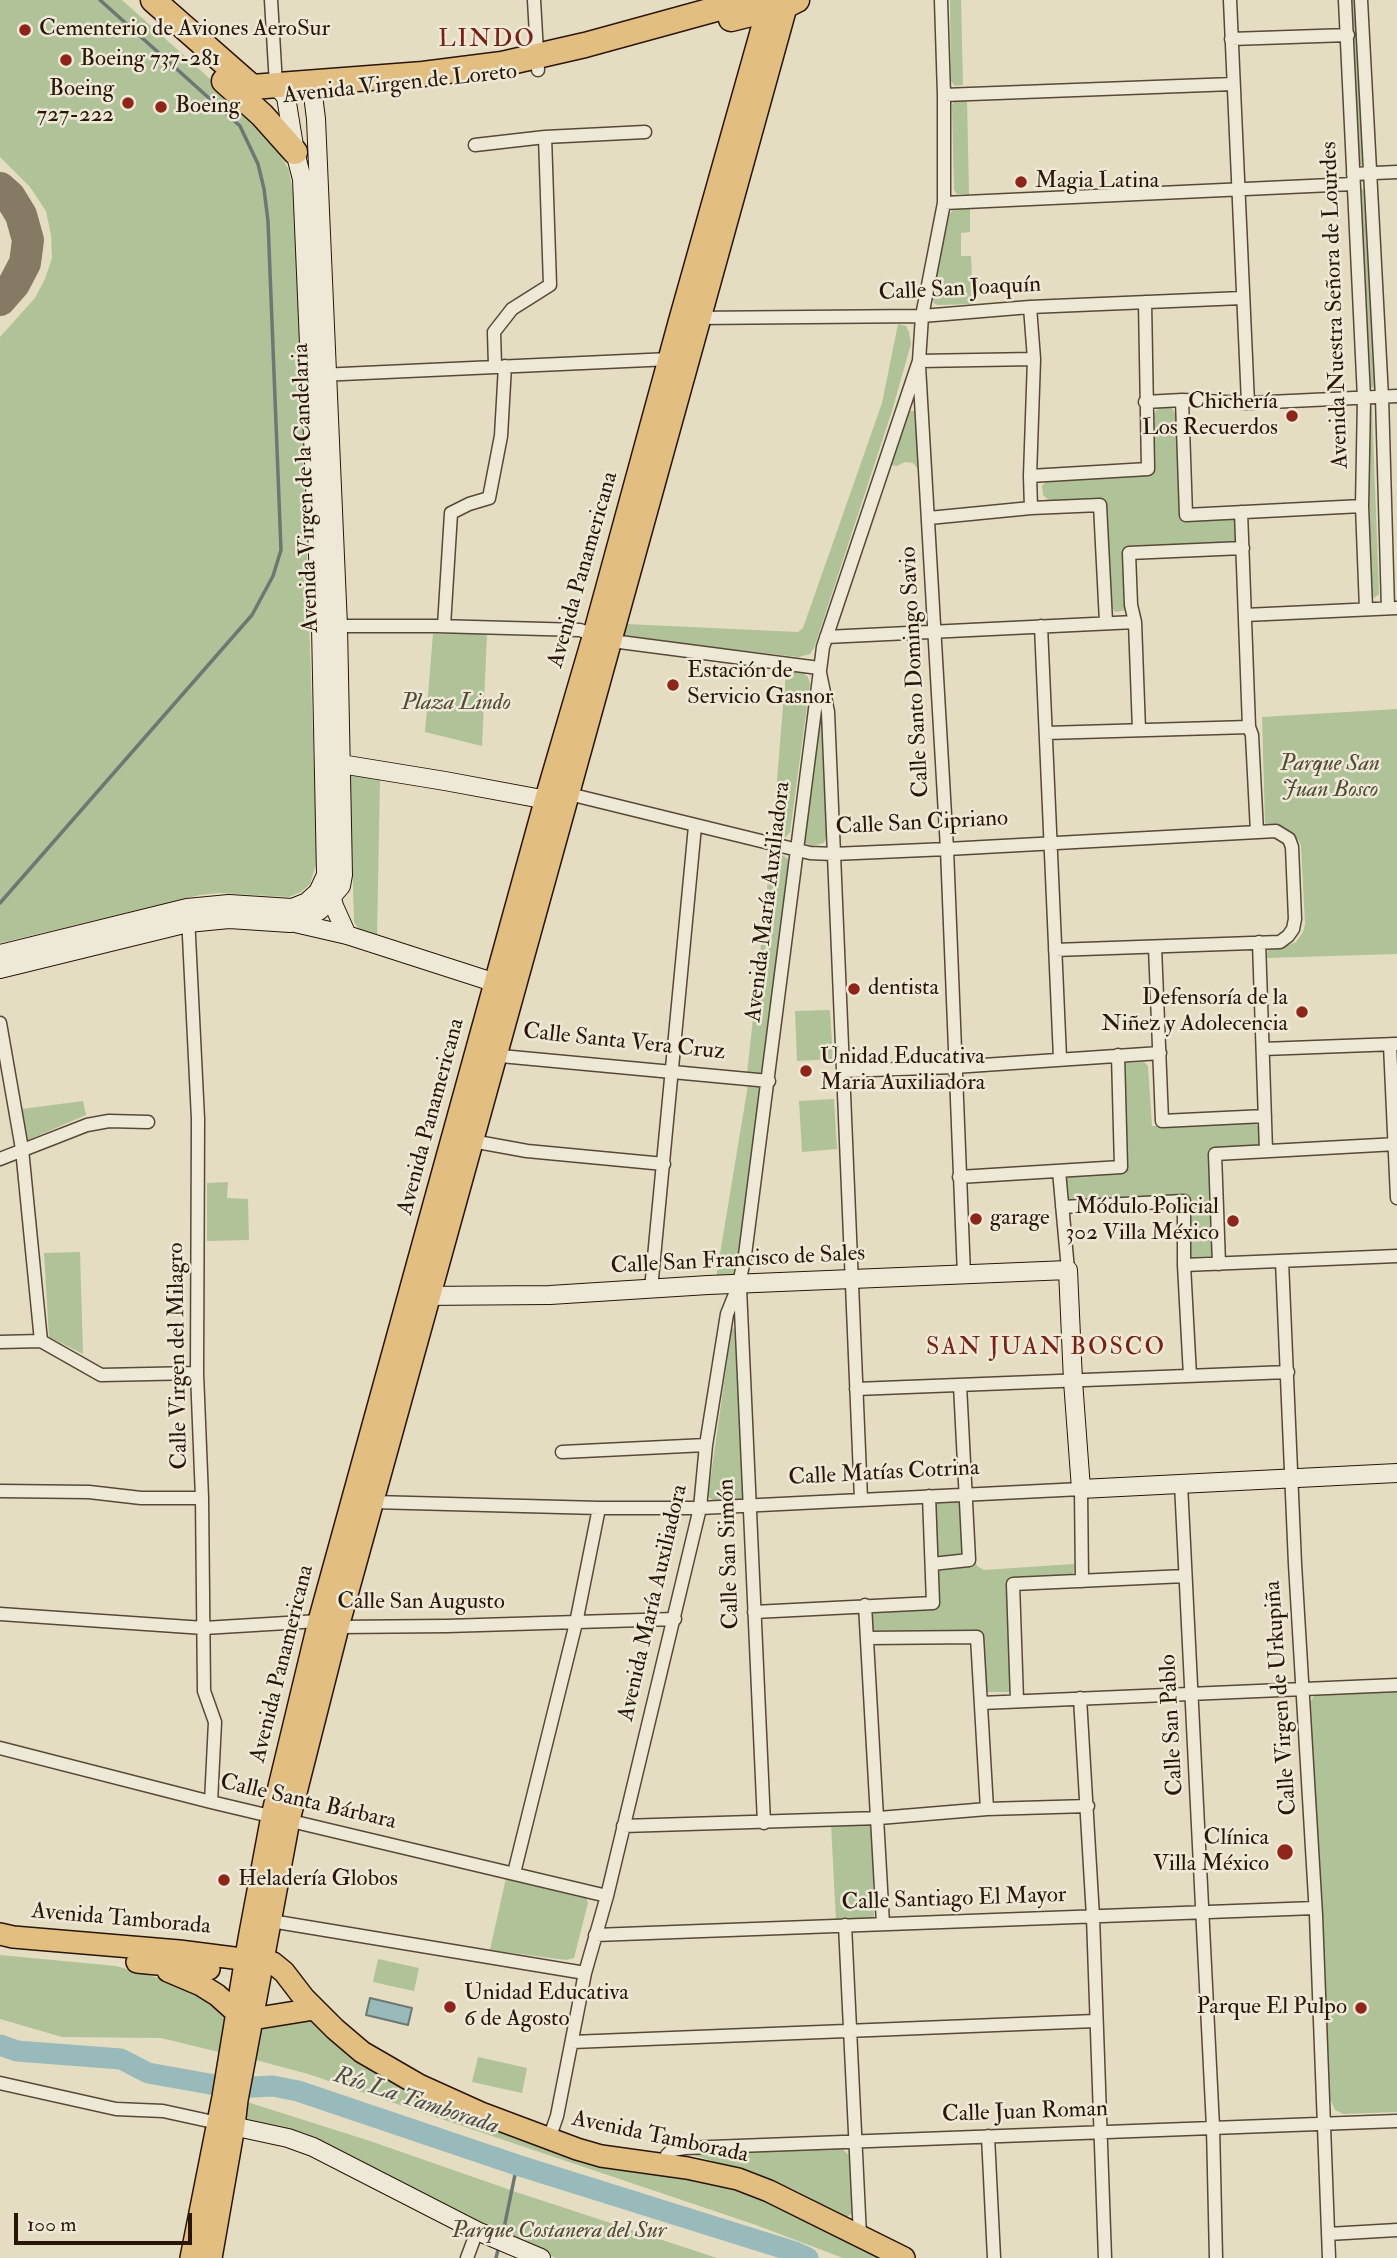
<!DOCTYPE html>
<meta charset="utf-8">
<style>
body{margin:0}
#map{position:relative;width:1397px;height:2258px;overflow:hidden;background:#e5ddc1;font-family:"IM FELL Double Pica",serif}
canvas{display:block}
.scale{position:absolute;left:14px;top:2213px;width:178px;height:32px;box-sizing:border-box;border:4px solid #291609;border-top:0;padding-left:9px;font-size:21px;line-height:24px;white-space:nowrap;color:#291609;-webkit-text-stroke:5px #eee9d7;paint-order:stroke}
</style>
<div id="map">
<canvas width="1397" height="2258"></canvas>
<div class="scale">100 m</div>
</div>
<script>
const context = document.querySelector('canvas').getContext('2d');
context.lineJoin = 'round';
function fillPath(path, color) {
  context.fillStyle = color;
  context.fill(path, 'evenodd');
}
function toPath(rows) {
  const path = new Path2D();
  for (const r of rows) {
    path.moveTo(r[0], r[1]);
    for (let i = 2; i < r.length; i += 2) path.lineTo(r[i], r[i + 1]);
  }
  return path;
}
function trace(path, color, width, dash) {
  context.strokeStyle = color;
  context.lineWidth = width;
  context.lineCap = dash ? 'butt' : 'round';
  context.setLineDash(dash || []);
  context.stroke(path);
}
function write(font, color, halo, rows, align = 'center') {
  context.font = font + ' "IM FELL Double Pica",serif';
  context.lineWidth = 5;
  context.setLineDash([]);
  context.textBaseline = 'middle';
  context.strokeStyle = halo;
  context.fillStyle = color;
  for (const [text, x, y, turn = 0] of rows) {
    context.save();
    context.translate(x, y);
    context.rotate((+turn || 0) * Math.PI / 180);
    context.textAlign = isNaN(turn) ? turn : align;
    if (halo) context.strokeText(text, 0, 0);
    context.fillText(text, 0, 0);
    context.restore();
  }
}
const green = toPath([
 [0,0,122,0,256,120,271,138,289,170,294,197,296,224,317,861,310,884,301,892,289,897,219,893,200,895,0,943,0,337,35,298,45,279,52,258,51,235,46,211,30,187,0,157],
 [950,0,961,0,963,85,955,86,951,81],
 [1350,0,1358,0,1364,164,1361,165,1358,164],
 [967,98,969,194,957,194,954,190,952,105,955,100],
 [1365,188,1376,386,1372,388,1369,387,1360,191],
 [954,209,970,209,970,232,961,233,961,256,971,256,973,304,937,305,934,303,932,298,948,216],
 [898,324,906,326,909,332,911,344,892,411,814,648,810,654,799,657,623,637,626,624,798,632,803,628,882,403],
 [1369,403,1372,407,1379,594,1374,598,1371,597,1363,407],
 [1159,407,1171,407,1176,415,1180,516,1235,518,1240,543,1135,549,1128,610,1115,612,1111,606,1104,503,1051,502,1043,495,1042,486,1047,481,1153,472,1152,417],
 [910,411,914,411,917,414,918,469,913,463,905,462,897,466,890,465,907,412],
 [433,634,487,634,482,746,425,732],
 [786,671,803,673,808,677,810,684,790,832,786,837,772,840],
 [1397,709,1397,954,1266,958,1268,950,1284,947,1296,942,1303,932,1305,924,1301,846,1299,841,1286,828,1270,826,1265,823,1262,717],
 [820,715,822,720,827,835,824,843,812,846,803,842],
 [350,771,380,777,377,937,360,931,354,922],
 [771,852,784,856,789,860,763,1076,747,1074],
 [830,1010,833,1059,797,1061,795,1011],
 [1144,1062,1148,1066,1152,1126,1255,1123,1258,1126,1259,1144,1256,1147,1212,1148,1208,1150,1212,1256,1191,1257,1190,1255,1188,1200,1169,1195,1067,1200,1063,1175,1123,1172,1123,1063],
 [748,1085,759,1086,761,1091,738,1278,716,1278],
 [834,1099,837,1149,802,1152,799,1101],
 [83,1101,86,1115,28,1140,22,1109],
 [228,1182,227,1198,248,1199,249,1240,207,1241,207,1183],
 [80,1252,83,1354,49,1337,44,1253],
 [732,1327,735,1330,744,1494,741,1500,713,1501,708,1496],
 [960,1496,965,1555,938,1558,934,1498],
 [975,1559,977,1566,984,1570,1074,1564,1074,1572,1070,1576,1013,1579,1012,1689,1008,1692,986,1692,978,1632,877,1634,872,1630,872,1610,937,1606,938,1570],
 [1397,1691,1397,2112,1343,2114,1335,2110,1330,2099,1310,1702,1315,1695],
 [865,1822,870,1825,872,1831,874,1918,871,1920,836,1921,831,1824],
 [506,1878,586,1897,588,1903,574,1958,566,1960,490,1950],
 [0,1955,116,1966,155,1977,198,1995,209,2001,226,2016,223,2053,161,2038,62,2037,0,2019],
 [378,1959,419,1968,414,1991,373,1982],
 [311,2019,360,2061,396,2085,433,2102,556,2152,593,2164,700,2179,728,2186,752,2194,882,2258,843,2258,756,2225,308,2074,252,2059,258,2025],
 [478,2057,527,2068,522,2093,472,2082],
 [244,2101,370,2141,519,2193,717,2258,556,2258,514,2241,295,2133,244,2119],
 [841,2148,849,2155,852,2213,847,2217,793,2189,767,2178,693,2155]
]);
const water = toPath([
 [370,1998,412,2008,408,2025,366,2015,370,1998]
]);
const stream = toPath([
 [0,903,252,615,273,576,281,550,268,221,264,189,258,164,240,126,100,0],
 [504,2228,517,2165],
 [496,2258,498,2250]
]);
const river = toPath([
 [0,2045,17,2051,121,2059,148,2073,232,2088,273,2086,298,2091,517,2165,795,2252,808,2258]
]);
const taxiway = toPath([
 [0,188,10,197,21,215,28,240,25,263,14,284,0,300]
]);
const street = toPath([
 [271,0,276,85],
 [534,0,538,70],
 [1230,0,1248,403],
 [1345,0,1364,398,1362,506,1366,609],
 [1361,0,1382,397,1388,608],
 [1231,39,1348,35],
 [944,95,1233,84],
 [475,145,545,137,645,132],
 [1353,174,1397,172],
 [944,203,1353,184],
 [1030,307,1034,359,1030,476,1031,508],
 [694,318,922,316,1030,307,1242,298],
 [919,361,1034,359],
 [495,366,494,332,512,309,550,285,545,137],
 [919,366,947,849,964,1275],
 [320,375,670,359],
 [1182,400,1186,515,1362,506],
 [1145,402,1182,400,1248,403,1397,396],
 [1030,476,1148,469,1145,302],
 [1241,512,1249,727,1252,735,1257,832],
 [929,518,1031,508,1100,505,1106,622],
 [1245,615,1397,608],
 [330,626,436,626,580,630,612,641,819,668,828,712,861,1499],
 [444,626,451,513,469,504,489,498,501,436,505,366],
 [1041,626,1060,1058],
 [826,637,1135,622],
 [1139,730,1135,622,1131,605,1129,553,1243,548],
 [1046,733,1249,727],
 [569,794,810,853,833,854,947,849,1276,831,1289,839,1292,847,1295,919,1293,929,1288,936,1280,942,1055,950],
 [188,916,198,1119,197,1373,202,1498,204,1691,215,1722,211,1802],
 [1259,942,1266,1151],
 [1155,947,1162,1121,1265,1116],
 [0,1023,22,1149,41,1341],
 [1390,1045,1397,1198],
 [1263,1049,1396,1044],
 [490,1055,769,1081],
 [843,1071,954,1067,1160,1053],
 [472,1141,527,1151,664,1164],
 [0,1159,87,1125,109,1121,148,1122],
 [1059,1171,1068,1270],
 [959,1177,1121,1167,1118,1055],
 [1062,1207,1184,1201,1184,1265,1190,1376],
 [1282,1261,1295,1564,1316,1915,1329,2258],
 [1219,1264,1215,1154,1397,1144],
 [1184,1265,1397,1256],
 [740,1288,764,1823],
 [651,1289,695,826],
 [0,1342,41,1341,101,1375,197,1373],
 [856,1389,1288,1372],
 [562,1452,706,1445],
 [1181,1484,1213,2127,1216,2258],
 [0,1491,89,1492,141,1498,202,1498],
 [373,1502,599,1508,700,1508,1081,1489,1082,1581],
 [932,1564,969,1560,960,1385],
 [865,1605,883,1924],
 [754,1612,933,1603,929,1496],
 [0,1614,204,1628,319,1621,338,1627,447,1626,675,1619],
 [867,1638,977,1637,987,1809],
 [1080,1698,1093,1917,1105,2258],
 [1017,1700,1013,1584,1185,1576],
 [981,1703,1397,1685],
 [0,1748,211,1802,607,1896],
 [623,1826,879,1818,987,1809,1088,1806],
 [514,1873,576,1623,599,1508],
 [271,1921,585,1973],
 [845,1925,860,2236],
 [595,1935,1315,1908],
 [572,2042,1095,2021],
 [0,2083,116,2109,163,2111,218,2123],
 [988,2136,994,2258],
 [549,2139,557,2116,585,1973,607,1896,700,1508,706,1445,727,1314,739,1284,745,1255,823,647,919,361,922,316,944,203,944,95,941,0],
 [662,2165,667,2155,672,2150,685,2148,1397,2121],
 [1328,2234,1397,2230],
 [467,2258,477,2231]
]);
const secondary = toPath([
 [276,85,286,97,295,152,302,179,321,626,326,875,334,906,347,935],
 [330,764,341,764,445,781,558,802],
 [295,923,347,935,496,983],
 [0,954,187,908,229,904,292,908,307,902,318,892,326,875],
 [0,969,188,923,229,919,290,923,308,918,320,910,341,886,343,875,338,626,316,119,313,95,293,84],
 [418,1296,550,1295,708,1285,1068,1270,1073,1381,1081,1489,1397,1473],
 [223,2124,288,2138,313,2147,477,2231,541,2258]
]);
const primary = toPath([
 [0,1934,13,1937,179,1951,273,1963,284,1972,304,1998,335,2029,362,2052,419,2085,481,2113,577,2149,601,2156,687,2168,738,2179,769,2191,904,2258],
 [137,1962,209,1969],
 [168,1971,201,1985,217,1995,237,2013],
 [252,2019,314,2009],
 [191,2258,223,2097,249,1939,272,1816,319,1621,546,798,594,634,680,319,770,0],
 [211,2258,234,2126,237,2100,289,1820,338,1627,788,0]
]);
const highway = toPath([
 [153,0,252,87,423,74,502,64,585,45,749,0],
 [731,19,787,5,797,0],
 [224,81,262,115,295,152]
]);
const markers = [
 [25,30,7,"#8f2418"],
 [66,60,7,"#8f2418"],
 [128,103,7,"#8f2418"],
 [161,107,7,"#8f2418"],
 [1021,182,7,"#8f2418"],
 [1292,416,7,"#8f2418"],
 [673,685,7,"#8f2418"],
 [854,989,7,"#8f2418"],
 [1302,1012,7,"#8f2418"],
 [806,1071,7,"#8f2418"],
 [976,1219,7,"#8f2418"],
 [1233,1221,7,"#8f2418"],
 [1285,1852,9,"#8f2418"],
 [224,1880,7,"#8f2418"],
 [450,2007,7,"#8f2418"],
 [1361,2008,7,"#8f2418"]
];
const poiNames = [
 ["Cementerio de Aviones AeroSur",39,30],
 ["Boeing 737-281",80,60],
 ["Boeing",114,90,"right"],
 ["727-222",114,116,"right"],
 ["Boeing",175,107],
 ["Magia Latina",1035,182],
 ["Chichería",1278,403,"right"],
 ["Los Recuerdos",1278,429,"right"],
 ["Estación de",687,672],
 ["Servicio Gasnor",687,698],
 ["dentista",868,989],
 ["Defensoría de la",1288,999,"right"],
 ["Niñez y Adolecencia",1288,1025,"right"],
 ["Unidad Educativa",820,1058],
 ["Maria Auxiliadora",820,1084],
 ["Módulo Policial",1219,1208,"right"],
 ["302 Villa México",1219,1234,"right"],
 ["garage",990,1219],
 ["Clínica",1269,1839,"right"],
 ["Villa México",1269,1865,"right"],
 ["Heladería Globos",238,1880],
 ["Unidad Educativa",464,1994],
 ["6 de Agosto",464,2020],
 ["Parque El Pulpo",1347,2008,"right"]
];
const streetNames = [
 ["Avenida Virgen de Loreto",400,85,-6],
 ["Calle San Joaquín",960,290,-3],
 ["Avenida Nuestra Señora de Lourdes",1336,305,-92],
 ["Avenida Virgen de la Candelaria",307,488,-92],
 ["Avenida Panamericana",584,570,-74],
 ["Calle Santo Domingo Savio",916,672,-93],
 ["Calle San Cipriano",922,824,-3],
 ["Avenida María Auxiliadora",769,902,-83],
 ["Calle Santa Vera Cruz",624,1043,6],
 ["Avenida Panamericana",432,1117,-75],
 ["Calle San Francisco de Sales",738,1261,-3],
 ["Calle Virgen del Milagro",179,1356,-91],
 ["Calle Matías Cotrina",884,1474,-3],
 ["Calle San Simón",730,1554,-92],
 ["Calle San Augusto",421,1603],
 ["Avenida María Auxiliadora",654,1603,-77],
 ["Avenida Panamericana",283,1664,-76],
 ["Calle Virgen de Urkupiña",1282,1698,-94],
 ["Calle San Pablo",1173,1725,-93],
 ["Calle Santa Bárbara",308,1803,13],
 ["Calle Santiago El Mayor",954,1900,-2],
 ["Avenida Tamborada",121,1920,5],
 ["Calle Juan Roman",1025,2113,-2],
 ["Avenida Tamborada",660,2138,12]
];
const parkNames = [
 ["Plaza Lindo",456,704],
 ["Parque San",1330,765],
 ["Juan Bosco",1330,791],
 ["Parque Costanera del Sur",559,2232]
];
const neighbourhoodNames = [
 ["LINDO",487,41],
 ["SAN JUAN BOSCO",1046,1349]
];
const waterNames = [
 ["Río La Tamborada",416,2102,18]
];
fillPath(green, '#afc298');
fillPath(water, '#98baba');
trace(water, '#6c7873', 2);
trace(stream, '#6c7873', 3.5);
trace(river, '#98baba', 21);
trace(taxiway, '#877a65', 32);
trace(street, '#584837', 15);
trace(secondary, '#291609', 20);
trace(primary, '#291609', 24);
trace(highway, '#291609', 27);
trace(street, '#eee9d7', 12);
trace(secondary, '#eee9d7', 18);
trace(primary, '#e2be80', 21);
trace(highway, '#e2be80', 24);
for (const [x, y, r, color] of markers) {
  const dot = new Path2D();
  dot.arc(x, y, r, 0, 2 * Math.PI);
  context.fillStyle = color;
  context.fill(dot);
  trace(dot, '#eee9d7', 2.5);
}
write('23px', '#291609', '#eee9d7', poiNames, 'left');
write('23px', '#291609', '#eee9d7', streetNames);
write('italic 23px', '#514a34', '#eee9d7', parkNames);
context.letterSpacing = '2px';
write('24px', '#7a1f14', '#eee9d7', neighbourhoodNames);
context.letterSpacing = '0px';
write('italic 24px', '#504f47', '#eee9d7', waterNames);
</script>
